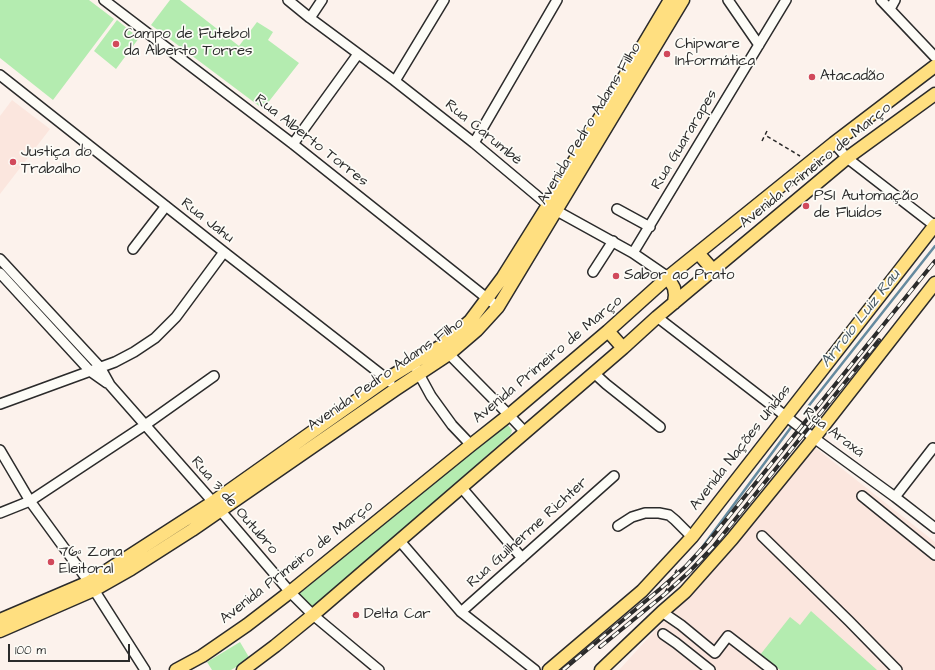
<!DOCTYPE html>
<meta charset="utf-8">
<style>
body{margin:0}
#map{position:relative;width:935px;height:670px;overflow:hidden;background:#fcf2ec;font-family:"Architects Daughter",sans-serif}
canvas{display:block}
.scale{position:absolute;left:8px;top:644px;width:122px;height:18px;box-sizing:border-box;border:2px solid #2b2b2b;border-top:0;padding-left:5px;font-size:12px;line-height:14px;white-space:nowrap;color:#2b2b2b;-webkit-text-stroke:3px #fdfcf7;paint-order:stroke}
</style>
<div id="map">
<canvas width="935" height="670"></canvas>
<div class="scale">100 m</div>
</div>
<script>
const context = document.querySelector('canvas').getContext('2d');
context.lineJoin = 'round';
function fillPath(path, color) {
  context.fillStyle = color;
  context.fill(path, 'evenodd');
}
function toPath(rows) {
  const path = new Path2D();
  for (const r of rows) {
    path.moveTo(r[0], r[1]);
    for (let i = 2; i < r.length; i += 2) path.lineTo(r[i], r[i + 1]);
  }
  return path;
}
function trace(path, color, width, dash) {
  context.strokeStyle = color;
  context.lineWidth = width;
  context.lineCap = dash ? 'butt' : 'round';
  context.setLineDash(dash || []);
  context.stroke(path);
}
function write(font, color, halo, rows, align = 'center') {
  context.font = font + ' "Architects Daughter",sans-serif';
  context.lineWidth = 3.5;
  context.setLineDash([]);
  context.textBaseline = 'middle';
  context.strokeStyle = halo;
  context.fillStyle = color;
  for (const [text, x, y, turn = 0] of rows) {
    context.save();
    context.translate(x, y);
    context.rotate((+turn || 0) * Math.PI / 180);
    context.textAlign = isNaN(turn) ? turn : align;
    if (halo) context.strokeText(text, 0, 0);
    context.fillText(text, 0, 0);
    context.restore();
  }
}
const built = toPath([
 [12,100,50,129,0,194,0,116],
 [812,445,935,542,935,670,619,670,689,593]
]);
const green = toPath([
 [0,0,89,0,114,19,53,100,0,58],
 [170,0,180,0,239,46,257,22,273,32,268,40,299,63,263,109,151,25],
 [117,20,139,38,116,69,94,51],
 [507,424,512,430,511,434,313,610,298,595,501,426],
 [811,611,877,670,780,670,760,655,790,617,800,625],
 [240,642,250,659,231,670,212,670,207,662]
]);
const stream = toPath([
 [807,408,935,246],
 [692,561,792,426]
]);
const path = toPath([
 [767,131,765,135,800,156],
 [762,141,765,135],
 [662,598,677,569]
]);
const minor = toPath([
 [104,0,293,144,498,307],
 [288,0,310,18,395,81,474,143,548,205,557,211,633,253,668,277],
 [728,0,759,45],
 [881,0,935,57],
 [890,9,895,0],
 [310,18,322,0],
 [0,75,224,252,387,379,390,382],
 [395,81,444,0],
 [474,143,557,0],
 [834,143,847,158,935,226],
 [293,144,358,54],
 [617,209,650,227],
 [133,249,166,206],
 [633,253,786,0],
 [0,259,100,367,110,385,213,502,290,592,313,615,379,670],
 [593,272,613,241],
 [0,273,90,371,107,383],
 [657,317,814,438,895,497,935,528],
 [445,350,509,415,525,432],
 [416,368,419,374,431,396,452,425,471,445],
 [594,373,606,384,660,427],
 [0,404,115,362,134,352,155,338,176,317,224,252],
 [0,450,30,501,89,582,145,670],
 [461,487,522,558],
 [862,496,935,555],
 [895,497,933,448],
 [0,513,30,501,145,425,214,376],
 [618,526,632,517,645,513,659,513,669,515,675,520,692,537],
 [762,536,849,621,897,670],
 [399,540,461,612,535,670],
 [461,612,614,476],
 [662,612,681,625,715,653,728,636,772,670],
 [663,634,676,643,710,670]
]);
const major = toPath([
 [698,253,713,270],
 [668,277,674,288,675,295,674,303],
 [608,331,623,348],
 [0,620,89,582,213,502,387,379,441,346,470,321,503,277,545,210,670,0],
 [0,631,94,590,131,569,192,530,396,389,449,354,477,330,498,307,683,0],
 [176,670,202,656,247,625,290,592,471,445,509,415,608,331,668,277,834,143,935,66],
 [243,670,275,646,313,615,623,348,657,317,847,158,935,94],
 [549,670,642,591,692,537,935,225],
 [601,670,662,612,685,592,732,539,814,438,935,283]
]);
const rail = toPath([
 [600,647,665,594,690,571,713,547,879,340],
 [563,670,660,589,685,567,708,542,935,261]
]);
const markers = [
 [116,44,4,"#d1495b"],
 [667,54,4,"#d1495b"],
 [812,77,4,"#d1495b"],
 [13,162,4,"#d1495b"],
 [806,206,4,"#d1495b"],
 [616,276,4,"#d1495b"],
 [51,562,4,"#d1495b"],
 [356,615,4,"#d1495b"]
];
const poiNames = [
 ["Campo de Futebol",124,35],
 ["da Alberto Torres",124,52],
 ["Chipware",675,45],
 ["Informática",675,62],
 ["Atacadão",820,77],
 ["Justiça do",21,153],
 ["Trabalho",21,170],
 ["PSI Automação",814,197],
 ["de Fluídos",814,214],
 ["Sabor ao Prato",624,276],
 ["76ª Zona",59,553],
 ["Eleitoral",59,570],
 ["Delta Car",364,615]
];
const streetNames = [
 ["Avenida Pedro Adams Filho",590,124,-59],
 ["Rua Carumbé",483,133,39],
 ["Rua Guararapes",685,140,-59],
 ["Rua Alberto Torres",311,141,38],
 ["Avenida Primeiro de Março",816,166,-39],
 ["Rua Jahu",207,221,38],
 ["Avenida Primeiro de Março",548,360,-40],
 ["Avenida Pedro Adams Filho",386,375,-35],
 ["Rua Araxá",833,433,37],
 ["Avenida Nações Unidas",741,448,-52],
 ["Rua 3 de Outubro",234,506,49],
 ["Rua Guilherme Richter",528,533,-42],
 ["Avenida Primeiro de Março",297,563,-38]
];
const waterNames = [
 ["Arroio Luiz Rau",861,319,-52]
];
fillPath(built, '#fbe6de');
fillPath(green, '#b4ecb0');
trace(stream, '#658a9f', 2.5);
trace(minor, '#2b2b2b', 12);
trace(major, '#2b2b2b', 15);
trace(path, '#2b2b2b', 1.5, [4, 3]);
trace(minor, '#fdfcf7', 9);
trace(major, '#ffdf80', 12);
trace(rail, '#2b2b2b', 4);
trace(rail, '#fdfcf7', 2.5, [8]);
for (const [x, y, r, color] of markers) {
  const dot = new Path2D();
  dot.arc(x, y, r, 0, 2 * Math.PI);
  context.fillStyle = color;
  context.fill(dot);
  trace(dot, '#fdfcf7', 1.5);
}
write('15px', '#2b2b2b', '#fdfcf7', poiNames, 'left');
write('15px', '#2b2b2b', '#fdfcf7', streetNames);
write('italic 16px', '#485b65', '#fdfcf7', waterNames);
</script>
